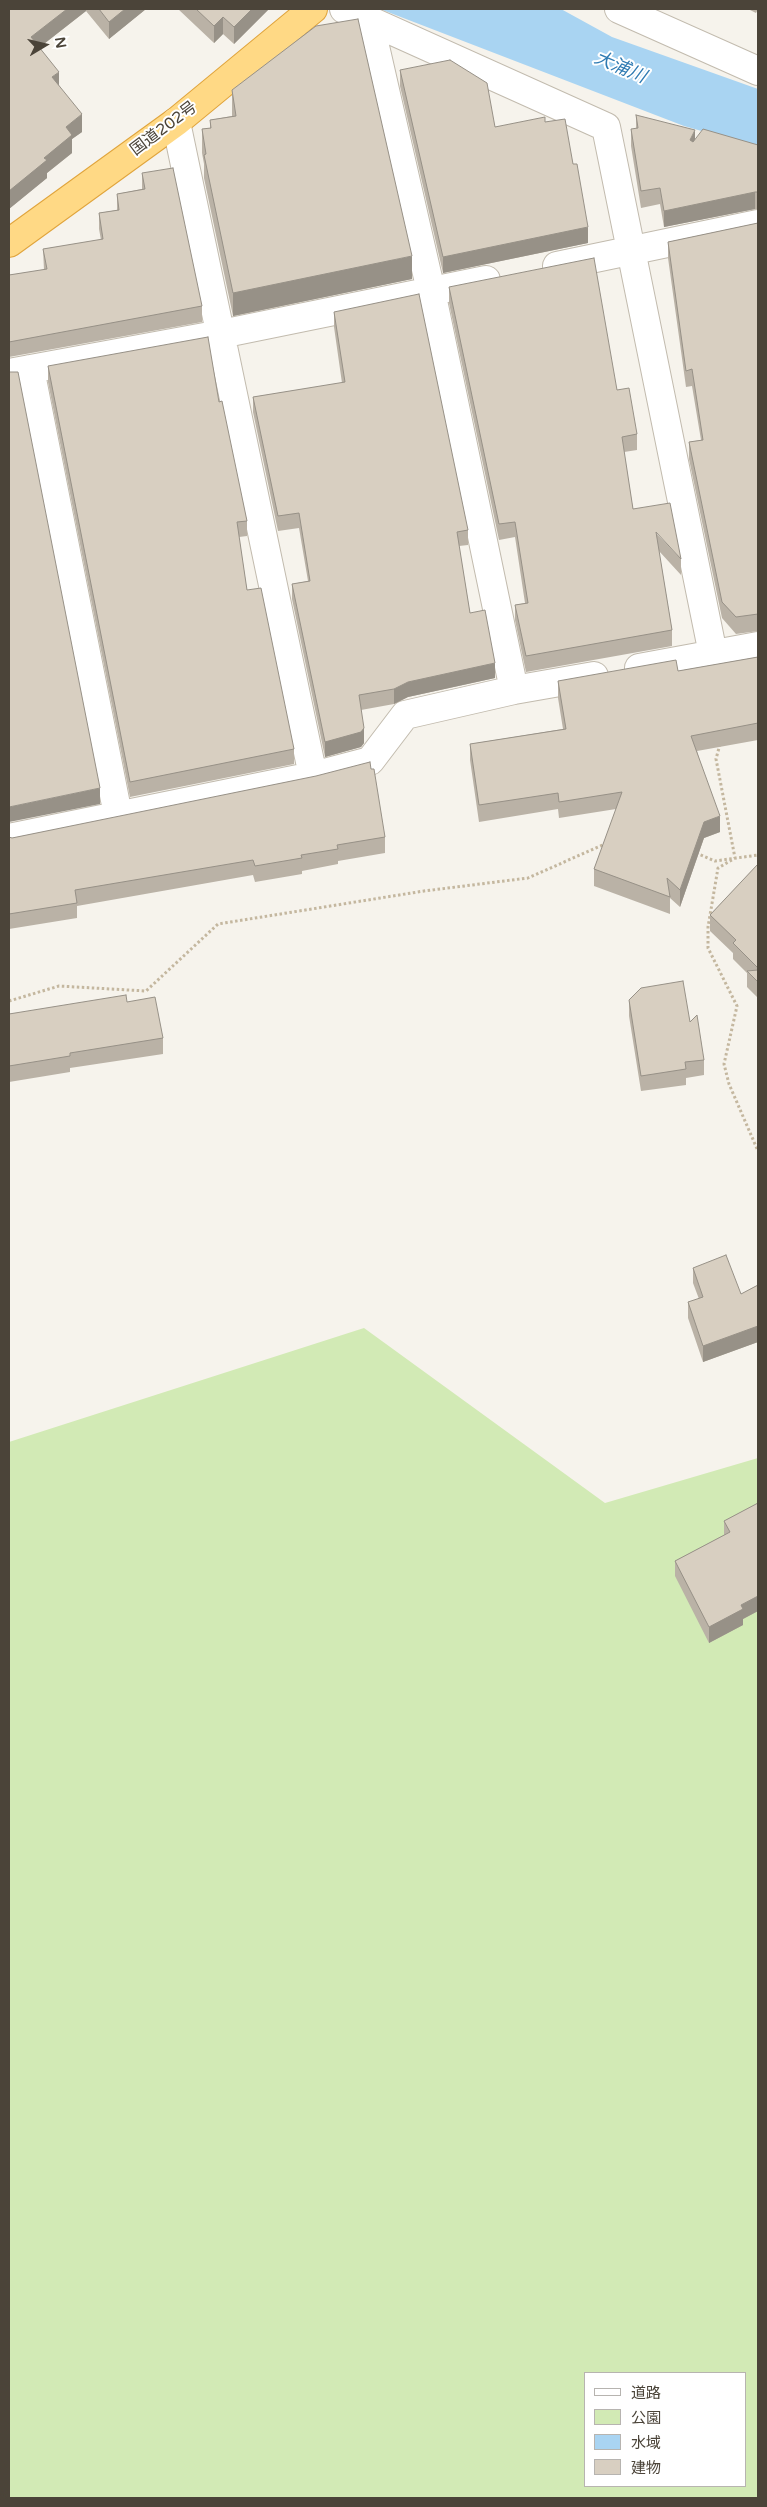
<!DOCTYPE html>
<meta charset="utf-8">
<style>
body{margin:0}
#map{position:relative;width:767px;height:2507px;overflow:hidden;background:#f6f3ec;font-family:"Varela Round","Noto Sans JP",sans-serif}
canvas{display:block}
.frame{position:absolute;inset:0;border:10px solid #4b4439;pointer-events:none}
.legend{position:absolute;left:584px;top:2372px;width:162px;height:115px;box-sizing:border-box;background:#fff;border:1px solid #b7b4b0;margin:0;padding:6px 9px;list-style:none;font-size:15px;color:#4b4439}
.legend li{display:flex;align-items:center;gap:10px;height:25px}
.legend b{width:25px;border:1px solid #b7b4b0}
.north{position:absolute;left:20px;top:20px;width:50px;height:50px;-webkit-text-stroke:4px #fff;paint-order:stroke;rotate:81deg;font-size:14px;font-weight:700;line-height:20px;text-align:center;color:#4b4439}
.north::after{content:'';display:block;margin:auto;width:18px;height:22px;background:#4b4439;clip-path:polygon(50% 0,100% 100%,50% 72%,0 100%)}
</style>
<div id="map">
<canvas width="767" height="2507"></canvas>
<div class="frame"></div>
<ul class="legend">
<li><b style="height:6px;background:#fff"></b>道路</li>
<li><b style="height:14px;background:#d2eab5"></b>公園</li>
<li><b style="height:14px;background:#a9d4f2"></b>水域</li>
<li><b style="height:14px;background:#d8cfc1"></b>建物</li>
</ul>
<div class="north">N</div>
</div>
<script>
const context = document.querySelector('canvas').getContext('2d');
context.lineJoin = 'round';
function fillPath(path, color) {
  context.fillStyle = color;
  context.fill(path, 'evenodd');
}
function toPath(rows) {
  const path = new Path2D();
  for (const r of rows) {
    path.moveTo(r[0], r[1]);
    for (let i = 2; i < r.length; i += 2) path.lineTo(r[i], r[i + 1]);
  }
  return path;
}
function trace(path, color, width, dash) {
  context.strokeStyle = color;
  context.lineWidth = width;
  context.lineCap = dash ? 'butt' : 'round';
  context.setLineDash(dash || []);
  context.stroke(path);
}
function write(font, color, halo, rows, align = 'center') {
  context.font = font + ' "Varela Round","Noto Sans JP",sans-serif';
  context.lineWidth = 4;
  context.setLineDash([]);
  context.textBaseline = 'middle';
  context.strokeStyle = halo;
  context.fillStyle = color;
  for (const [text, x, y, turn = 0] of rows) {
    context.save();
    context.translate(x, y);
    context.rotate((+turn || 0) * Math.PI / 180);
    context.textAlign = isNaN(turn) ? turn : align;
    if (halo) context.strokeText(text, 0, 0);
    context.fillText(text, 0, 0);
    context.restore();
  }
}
const green = toPath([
 [364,1328,605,1503,758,1458,758,2498,9,2498,9,1442],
 [586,2373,746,2373,746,2486,586,2486]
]);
const water = toPath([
 [380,9,561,9,612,37,758,89,758,147,684,126]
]);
const path = toPath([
 [720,744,716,759,735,858,718,868,708,927,708,948,737,1006,724,1064,729,1084,758,1151],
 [696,853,715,861,758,855],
 [9,1001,59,986,146,991,218,924,424,891,528,878,607,843]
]);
const minor = toPath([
 [344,9,606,127,713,654],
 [619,9,758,71],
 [369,20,431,291,514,690],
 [176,122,313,776],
 [557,266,758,224],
 [30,369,118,815],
 [9,373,221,334,486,280],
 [639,668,758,646],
 [9,838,313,776,370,761,405,715,514,690,594,676]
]);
const trunk = toPath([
 [9,243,176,122,313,9]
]);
const wall = toPath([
 [9,9,146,9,109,39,86,11,40,47,82,132,72,139,72,153,47,173,47,178,9,209],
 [178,9,269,9,234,44,223,34,214,43],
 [748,9,758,9,756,13],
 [400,70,495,127,545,122,573,164,588,243,443,273,400,86],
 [232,90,412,279,233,316,204,178,204,164,202,153,202,129,210,128,210,120,232,116],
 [636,115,695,139,758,145,758,209,755,209,664,227,660,204,641,208,631,146,631,129,636,129],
 [142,173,202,306,202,322,9,357,9,275,44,270,43,249,101,240,99,229,99,213,117,210,117,194,142,189],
 [758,223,758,631,736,634,722,618,689,459,689,442,701,440,692,386,686,387,668,258,668,242],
 [449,287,617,390,637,434,637,450,624,452,633,509,681,559,681,575,659,551,672,630,672,646,526,672,515,620,515,605,525,603,515,537,499,540,449,303],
 [334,312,468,530,468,545,459,546,470,613,495,678,408,697,394,704,361,710,364,743,361,747,325,757,292,599,292,584,308,581,299,528,278,531,253,412,253,397,342,383,334,327],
 [48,366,219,402,247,521,247,536,239,537,247,590,294,749,294,764,130,797,48,382],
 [758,657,758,740,697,751,720,832,704,838,680,907,670,898,670,914,594,886,594,869,616,809,559,818,558,809,479,822,470,760,470,744,563,729,558,698,558,681,678,671],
 [371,769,385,837,385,853,338,861,338,864,302,871,302,874,255,882,253,875,77,906,77,918,9,929,9,939,9,837,12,838],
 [758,864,758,998,747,987,747,973,733,959,733,953,710,931,710,915],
 [629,1000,690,1022,704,1060,704,1075,686,1078,686,1085,641,1091,629,1016],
 [127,1002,163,1038,163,1054,70,1068,70,1072,9,1082,9,1014],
 [693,1268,741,1294,758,1285,758,1342,703,1362,688,1318,688,1302,699,1299,693,1283],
 [758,1503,758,1611,743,1619,743,1625,709,1643,675,1576,675,1561,724,1535,724,1521]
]);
const shadedWall = toPath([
 [67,9,86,9,86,11,31,54,31,37],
 [125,9,146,9,109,39,109,22],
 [252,9,269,9,234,44,234,27],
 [223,17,223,34,214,43,214,26],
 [59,72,59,89,52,77],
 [82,114,82,132,72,139,72,153,47,173,47,178,9,209,9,191,44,158,66,127],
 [695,130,695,146,690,140],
 [755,192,755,209,664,227,664,211],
 [588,227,588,243,443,273,443,257],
 [412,256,412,279,233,316,233,293],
 [495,663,495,678,408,697,394,704,394,689,408,682],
 [364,728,364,743,361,747,325,757,325,742],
 [100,788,100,804,9,822,9,807],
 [720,816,720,832,704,838,680,907,680,890,704,822],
 [758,1326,758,1342,703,1362,703,1346],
 [758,1596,758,1611,743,1619,743,1625,709,1643,709,1627,741,1605]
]);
const building = toPath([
 [9,9,67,9,31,37,59,72,52,77,82,114,66,127,72,135,44,158,47,160,9,191,9,9],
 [99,9,125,9,109,22,99,9],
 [196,9,252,9,234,27,223,17,214,26,196,9],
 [358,19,412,256,233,293,204,155,206,154,202,129,211,128,210,120,236,116,232,90,316,26,358,19],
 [450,60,487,83,495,127,545,117,545,122,565,119,573,164,577,164,588,227,443,257,400,70,450,60],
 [636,115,695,130,690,140,693,142,703,129,758,145,758,192,755,192,664,211,660,188,641,191,631,129,638,128,636,115],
 [173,168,202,306,9,342,9,275,47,269,43,249,103,239,99,213,119,210,117,194,145,189,142,173,173,168],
 [758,223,758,614,736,617,722,602,689,442,703,440,692,369,686,371,668,242,758,223],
 [594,258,617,390,629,388,637,434,622,437,633,509,670,503,681,559,656,532,672,630,526,656,515,605,528,603,515,522,499,524,449,287,594,258],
 [419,294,468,530,457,532,470,613,485,610,495,663,408,682,394,689,359,695,364,728,361,732,325,742,292,584,310,581,299,513,278,516,253,397,345,382,334,312,419,294],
 [208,337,219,402,222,401,247,521,237,522,247,590,261,588,294,749,130,782,48,366,208,337],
 [9,372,18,372,100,788,9,807,9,372],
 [758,657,758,723,691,736,720,816,704,822,680,890,667,878,670,897,594,869,622,792,559,802,558,793,479,805,470,744,566,729,558,681,676,660,678,671,758,657],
 [370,762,371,769,374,769,385,837,337,845,338,849,301,855,302,858,255,866,253,860,75,890,77,903,9,914,9,837,12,838,316,776,370,762],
 [758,864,758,968,733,943,736,940,710,915,758,864],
 [758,970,758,982,747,971,758,970],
 [683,981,690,1022,697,1015,704,1060,685,1062,686,1069,641,1076,629,1000,641,988,683,981],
 [126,995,127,1002,155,997,163,1038,70,1053,70,1056,9,1066,9,1014,126,995],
 [726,1255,741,1294,758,1285,758,1326,703,1346,688,1302,703,1297,693,1268,726,1255],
 [758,1503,758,1596,741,1605,743,1609,709,1627,675,1561,730,1532,724,1521,758,1503]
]);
const streetNames = [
 ["国道202号",164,129,-37]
];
const waterNames = [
 ["大浦川",620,68,23]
];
fillPath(green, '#d2eab5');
fillPath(water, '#a9d4f2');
trace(minor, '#c2bbae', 30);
trace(trunk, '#e0a43c', 30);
trace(path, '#c4b79f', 3, [2.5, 2.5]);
trace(minor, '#fff', 28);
trace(trunk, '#ffd985', 28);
fillPath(wall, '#bab2a6');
fillPath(shadedWall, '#979187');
fillPath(building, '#d8cfc1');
trace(building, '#979187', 1);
write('16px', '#4b4439', '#fff', streetNames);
write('italic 18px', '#2e7ab2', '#fff', waterNames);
</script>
